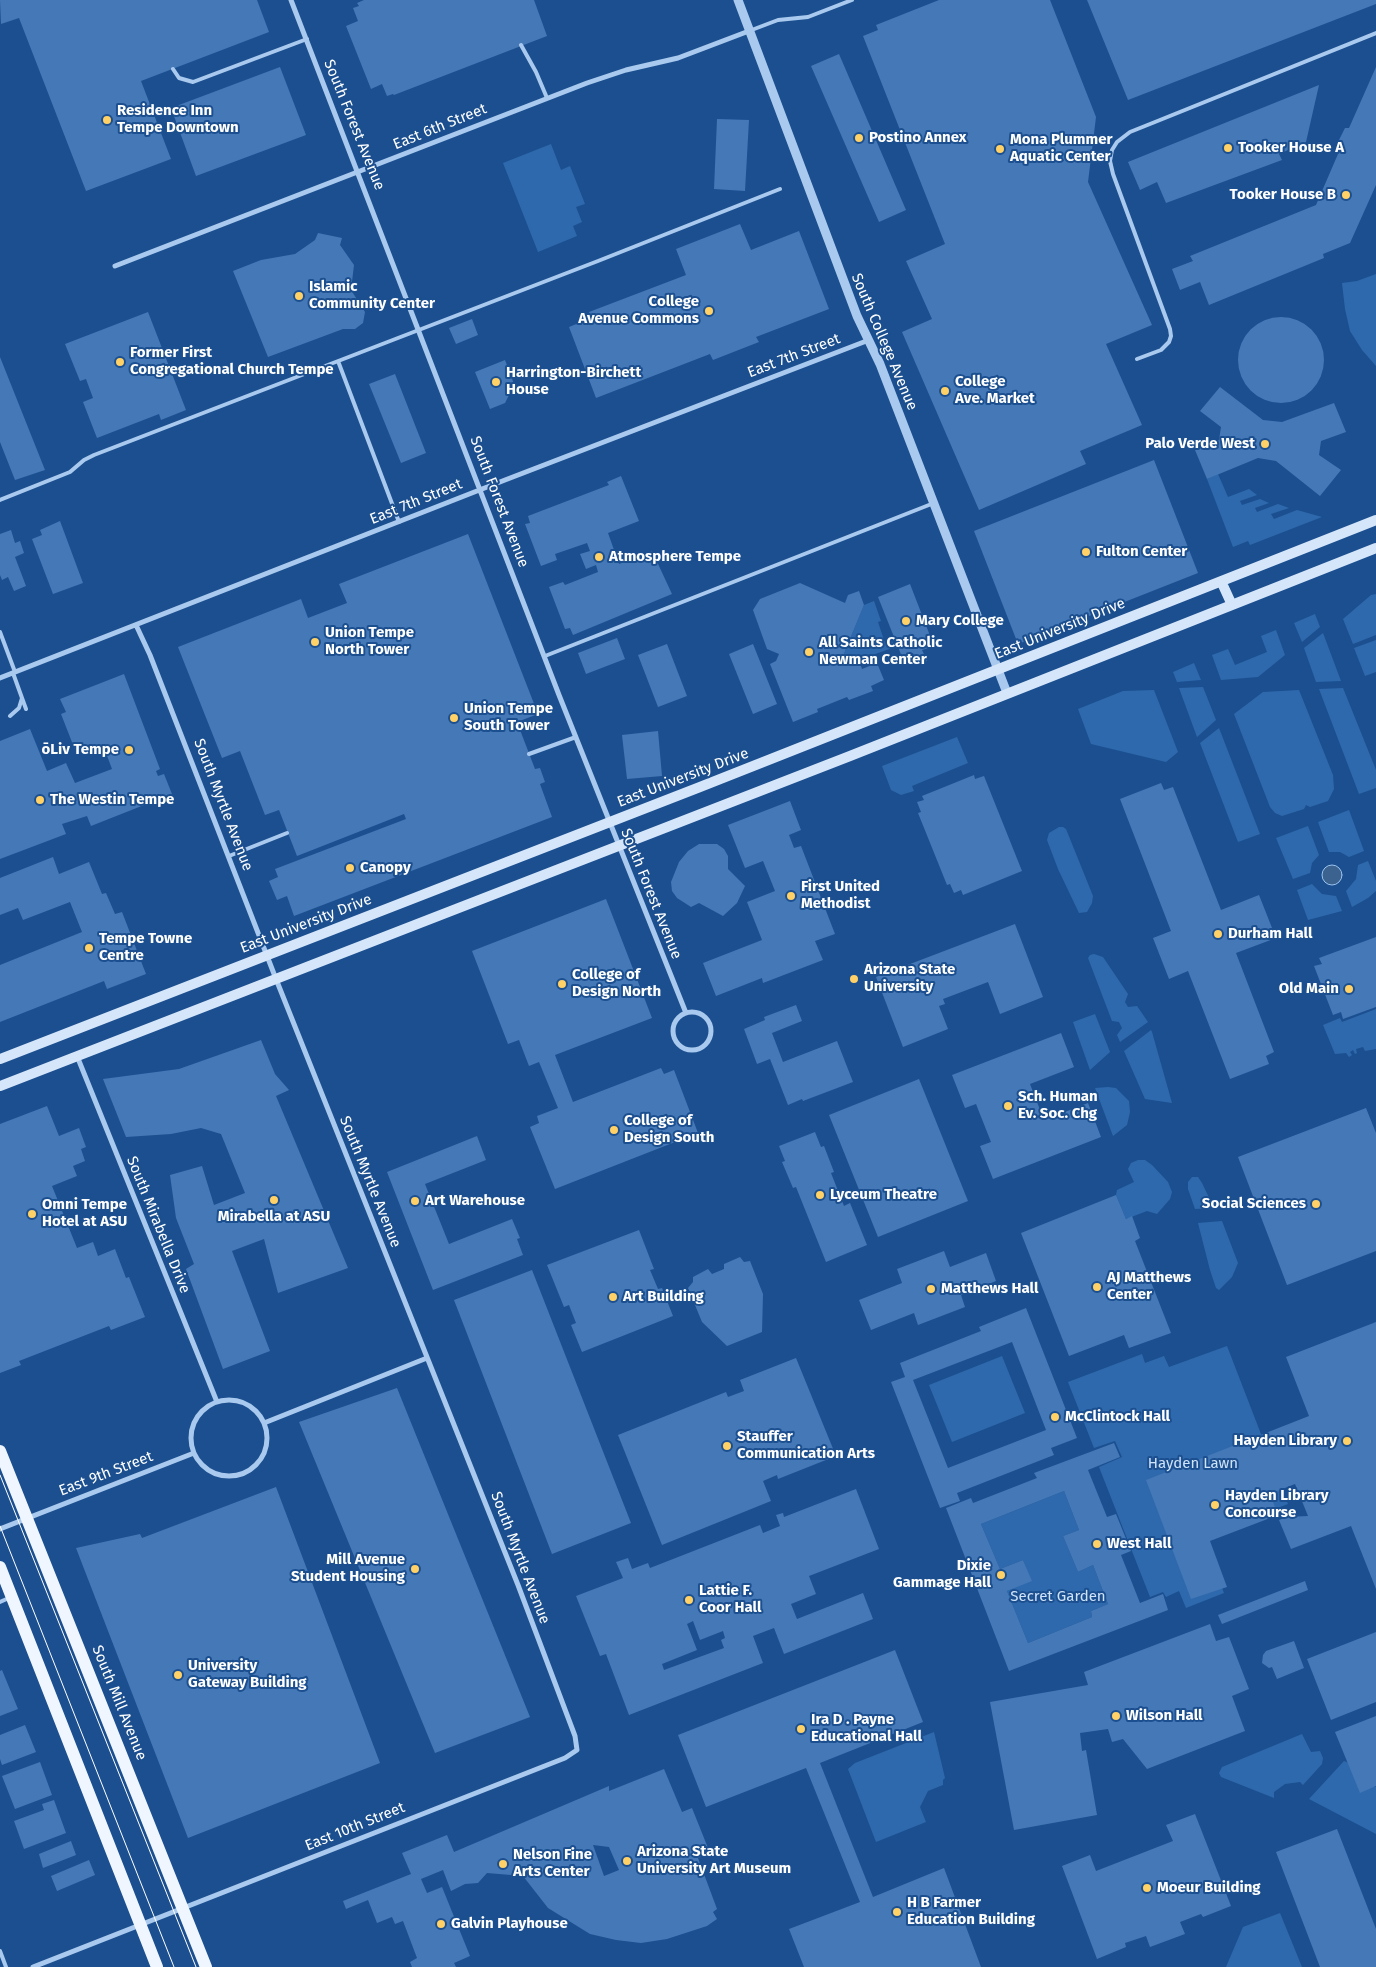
<!DOCTYPE html>
<meta charset="utf-8">
<style>
body{margin:0}
canvas{display:block;background:#1b4f8f}
</style>
<canvas width="1376" height="1967"></canvas>
<script>
const context = document.querySelector('canvas').getContext('2d');
context.lineJoin = 'round';
function fillPath(path, color) {
  context.fillStyle = color;
  context.fill(path, 'evenodd');
}
function toPath(rows) {
  const path = new Path2D();
  for (const r of rows) {
    if (r.length === 3) {
      path.moveTo(r[0] + r[2], r[1]);
      path.arc(r[0], r[1], r[2], 0, 2 * Math.PI);
      continue;
    }
    path.moveTo(r[0], r[1]);
    for (let i = 2; i < r.length; i += 2) path.lineTo(r[i], r[i + 1]);
  }
  return path;
}
function trace(path, color, width, dash) {
  context.strokeStyle = color;
  context.lineWidth = width;
  context.lineCap = dash ? 'butt' : 'round';
  context.setLineDash(dash || []);
  context.stroke(path);
}
function write(font, color, halo, rows, align = 'center') {
  context.font = font + ' "Fira Sans",sans-serif';
  context.lineWidth = 4;
  context.setLineDash([]);
  context.textBaseline = 'middle';
  context.strokeStyle = halo;
  context.fillStyle = color;
  for (const [text, x, y, turn = 0] of rows) {
    context.save();
    context.translate(x, y);
    context.rotate((+turn || 0) * Math.PI / 180);
    context.textAlign = isNaN(turn) ? turn : align;
    if (halo) context.strokeText(text, 0, 0);
    context.fillText(text, 0, 0);
    context.restore();
  }
}
const green = toPath([
 [551,144,561,170,570,166,585,204,576,207,582,222,573,226,577,236,538,252,503,163],
 [1376,274,1376,366,1362,350,1350,331,1345,309,1342,283,1357,281],
 [1218,474,1228,497,1249,489,1257,495,1240,501,1242,505,1260,499,1269,503,1255,508,1257,512,1278,504,1289,508,1271,514,1274,519,1297,510,1322,517,1250,545,1248,541,1233,547,1207,479],
 [1376,594,1376,635,1353,644,1343,619,1371,595],
 [874,601,881,621,878,622,885,643,892,641,895,647,856,661,843,656,864,605],
 [1315,614,1320,627,1302,642,1294,623],
 [1276,630,1285,655,1258,677,1221,680,1212,655,1228,649,1235,665,1267,652,1261,636],
 [1323,633,1341,681,1316,682,1304,648],
 [1376,640,1376,672,1365,676,1354,648],
 [1194,663,1201,680,1177,682,1173,672],
 [1203,687,1216,720,1197,737,1179,688],
 [1343,688,1376,770,1376,788,1359,794,1319,689],
 [1154,690,1178,752,1166,762,1091,744,1078,709,1123,691],
 [1299,690,1333,775,1334,789,1328,801,1310,807,1306,805,1304,809,1282,816,1275,813,1270,807,1234,714,1263,692],
 [1219,728,1260,834,1238,842,1200,743],
 [957,737,968,763,912,786,914,791,901,795,891,790,882,766],
 [1349,810,1364,851,1349,857,1340,852,1329,852,1318,822],
 [1308,826,1319,855,1312,863,1310,873,1293,879,1276,838],
 [1059,827,1063,827,1066,829,1093,896,1092,903,1087,912,1079,913,1058,869,1047,840,1049,833],
 [1368,861,1376,881,1376,891,1368,898,1352,907,1346,891,1356,879,1358,865],
 [1312,884,1322,894,1336,896,1342,911,1308,920,1297,890],
 [1094,954,1103,957,1128,994,1125,1002,1128,1007,1137,1006,1148,1022,1120,1042,1117,1035,1122,1028,1119,1022,1112,1021,1088,958,1090,955],
 [1376,1009,1376,1049,1365,1051,1363,1047,1356,1049,1357,1053,1355,1054,1353,1050,1350,1052,1352,1055,1349,1057,1346,1053,1335,1054,1323,1025,1340,1018,1342,1022],
 [1095,1014,1110,1052,1090,1070,1073,1022],
 [1151,1030,1152,1032,1172,1103,1145,1099,1124,1051],
 [1108,1087,1116,1088,1129,1101,1130,1112,1127,1125,1113,1136,1095,1088],
 [1138,1160,1145,1160,1152,1165,1168,1182,1172,1192,1170,1199,1157,1214,1147,1211,1126,1219,1116,1195,1117,1190,1134,1182,1128,1169,1131,1163],
 [1192,1177,1198,1177,1202,1183,1214,1208,1195,1209,1188,1189,1188,1182],
 [1222,1221,1238,1263,1232,1277,1219,1290,1216,1288,1210,1270,1198,1223],
 [1227,1346,1288,1504,1202,1537,1224,1593,1186,1608,1179,1591,1166,1597,1163,1592,1150,1597,1099,1467,1122,1457,1115,1441,1094,1448,1068,1382,1142,1354,1145,1363,1164,1356,1169,1367],
 [1002,1356,1025,1413,952,1442,929,1385],
 [1064,1491,1079,1530,1063,1536,1078,1572,1093,1565,1108,1604,1091,1611,1092,1617,1028,1643,1007,1591,1031,1580,1023,1560,1000,1569,981,1524],
 [934,1732,945,1778,943,1780,943,1785,928,1791,920,1807,926,1822,876,1842,848,1769,855,1763],
 [1302,1734,1311,1752,1320,1751,1323,1758,1322,1764,1303,1785,1300,1782,1285,1784,1274,1792,1274,1798,1221,1777,1219,1773,1222,1767],
 [1344,1761,1352,1764,1360,1783,1376,1787,1376,1834,1309,1799],
 [1280,1913,1302,1967,1226,1967,1243,1927]
]);
const water = toPath([
 [1332,875,10]
]);
const building = toPath([
 [0,0,257,0,269,32,141,81,171,159,86,191,19,18,1,24],
 [364,0,534,0,547,36,394,95,393,94,387,96,382,84,371,89,346,26,358,21,353,8,359,6,357,3],
 [939,0,1050,0,1096,117,1088,182,1152,325,1106,344,1142,425,1080,451,1086,464,979,510,902,332,932,319,906,261,945,244,863,36,878,30,876,25],
 [1087,0,1376,0,1376,4,1128,100],
 [839,54,906,210,879,222,811,66],
 [280,67,306,135,196,176,171,108],
 [1376,67,1376,185,1350,243,1323,254,1324,258,1209,305,1200,282,1180,290,1172,269,1193,261,1190,256,1316,205,1338,154,1335,152,1337,144,1345,128,1349,128],
 [1319,85,1306,142,1279,154,1282,160,1166,203,1157,182,1140,190,1128,162],
 [717,119,749,120,745,191,714,189],
 [740,224,751,250,799,231,829,309,756,337,759,342,713,360,710,354,596,398,569,327,591,318,589,312,686,275,676,249],
 [318,233,342,238,340,245,354,265,351,290,365,312,363,323,355,329,343,329,268,357,233,271,261,260,295,254,315,240],
 [148,312,186,410,161,420,159,414,97,438,83,402,93,398,86,379,80,381,65,344],
 [1281,360,43],
 [472,319,478,335,456,344,449,328],
 [0,357,45,470,15,480,0,442],
 [505,360,517,392,509,395,505,403,490,409,475,372],
 [395,374,426,453,401,463,369,384],
 [1220,387,1263,420,1282,422,1334,403,1346,432,1321,441,1319,455,1341,470,1320,496,1276,461,1258,458,1207,479,1195,450,1219,440,1221,427,1200,411],
 [1154,460,1198,573,1018,644,974,531],
 [621,476,639,521,608,533,619,564,652,551,672,594,573,635,570,628,565,629,549,587,563,582,565,585,598,572,596,565,586,569,580,554,590,551,587,543,555,554,557,560,541,566,525,524,530,523,528,516,609,485,607,482],
 [60,521,83,583,53,594,32,539,42,535,40,530],
 [11,530,15,543,20,541,24,553,15,557,26,586,14,591,8,577,2,580,0,575,0,534],
 [468,534,538,714,517,722,535,769,540,768,545,782,540,784,552,817,294,916,287,896,277,900,269,881,278,877,275,869,406,819,404,814,297,856,279,810,265,815,240,751,222,758,178,647,301,599,308,618,347,603,339,584],
 [800,583,845,603,848,595,859,591,864,605,843,656,860,663,862,669,877,663,884,680,871,686,873,691,849,700,847,697,817,709,818,712,793,722,770,664,776,661,779,654,767,649,753,610,760,599],
 [910,584,934,646,922,650,927,661,917,665,913,653,902,657,878,597],
 [617,638,625,659,586,674,578,653],
 [667,644,687,696,658,707,638,655],
 [753,644,777,704,753,714,729,654],
 [124,674,160,769,156,771,158,776,164,774,172,794,91,826,87,816,62,824,66,834,0,859,0,741,30,729,47,771,66,763,75,783,112,769,103,745,77,755,61,714,66,712,60,699],
 [658,731,662,776,627,779,622,735],
 [974,775,975,779,984,776,1022,871,963,895,961,890,954,893,950,884,947,885,918,813,921,812,917,802,924,800,922,796],
 [1161,783,1164,790,1173,787,1221,910,1259,895,1276,938,1236,953,1274,1052,1266,1056,1269,1064,1230,1079,1188,971,1169,979,1153,938,1171,931,1120,799],
 [790,801,801,830,789,835,794,848,801,846,835,934,815,941,823,960,763,983,762,978,716,996,703,963,762,940,747,902,775,891,763,861,745,868,728,825],
 [699,844,717,844,724,849,728,856,728,869,745,886,737,903,723,916,699,903,691,907,677,898,672,891,671,882,679,862,688,851],
 [53,857,59,874,89,862,102,894,106,893,115,914,122,912,146,974,107,989,104,981,0,1022,0,965,82,932,70,902,23,920,18,908,0,915,0,878],
 [606,899,652,1018,555,1055,573,1102,661,1068,664,1074,674,1070,698,1133,555,1189,530,1127,539,1123,537,1116,558,1108,539,1062,529,1066,519,1040,508,1044,472,951],
 [1015,924,1043,997,1000,1014,988,982,943,999,945,1004,939,1006,948,1029,903,1047,876,977],
 [1376,937,1376,1007,1343,1019,1341,1012,1333,1015,1314,966,1322,964,1319,958],
 [796,1005,802,1021,772,1033,783,1062,837,1041,853,1082,803,1101,802,1099,788,1105,770,1059,757,1064,744,1029,765,1020,764,1017],
 [1061,1033,1074,1067,1030,1084,1044,1120,1088,1103,1101,1137,993,1179,980,1146,991,1142,976,1104,965,1108,952,1075],
 [261,1040,275,1074,289,1090,276,1096,348,1268,278,1293,264,1239,232,1251,270,1351,223,1369,186,1269,194,1264,176,1218,170,1175,202,1166,214,1205,245,1193,221,1134,201,1128,171,1134,126,1137,103,1079,179,1069],
 [919,1079,968,1201,878,1237,829,1115],
 [47,1106,59,1136,79,1128,86,1147,81,1149,85,1161,73,1166,77,1176,52,1186,77,1248,93,1242,98,1256,115,1249,126,1278,129,1277,145,1317,111,1330,109,1326,19,1361,21,1365,0,1373,0,1124],
 [1366,1108,1376,1133,1376,1251,1287,1285,1238,1157],
 [815,1132,821,1147,824,1146,834,1172,831,1173,844,1206,850,1203,867,1245,826,1262,796,1187,793,1188,782,1162,785,1161,779,1146],
 [477,1136,486,1160,425,1184,449,1244,512,1219,520,1238,517,1239,523,1255,433,1290,387,1172],
 [1116,1195,1126,1219,1132,1216,1140,1238,1135,1241,1171,1333,1129,1348,1124,1335,1069,1356,1021,1233],
 [639,1230,654,1269,650,1270,658,1289,662,1288,673,1316,582,1352,571,1325,576,1323,569,1305,564,1307,547,1265],
 [944,1251,950,1267,986,1253,996,1281,961,1295,965,1307,918,1325,914,1313,871,1330,859,1300,902,1283,897,1269],
 [740,1257,744,1262,750,1261,763,1294,762,1332,727,1346,702,1322,688,1288,693,1282,693,1277,708,1269,712,1274,724,1269,724,1264],
 [532,1270,631,1523,552,1554,454,1300],
 [1026,1308,1077,1438,1051,1448,1054,1455,957,1493,960,1501,940,1508,891,1382,905,1377,900,1363,981,1331,979,1327],
 [1012,1342,1046,1430,948,1468,913,1380],
 [1376,1322,1376,1589,1351,1526,1291,1549,1279,1520,1287,1517,1308,1516,1295,1484,1270,1494,1278,1515,1210,1541,1227,1587,1191,1599,1146,1480,1309,1416,1286,1357],
 [796,1358,836,1456,778,1479,777,1475,763,1481,771,1501,662,1545,618,1435,726,1392,728,1397,744,1391,740,1380],
 [397,1388,530,1717,435,1753,299,1422],
 [1114,1443,1120,1457,1088,1470,1107,1517,1116,1514,1131,1551,1121,1555,1140,1603,1163,1594,1168,1610,1009,1671,946,1508,971,1498,973,1503,1037,1478,1034,1473],
 [1064,1491,1079,1530,1063,1536,1078,1572,1093,1565,1108,1604,1091,1611,1092,1617,1028,1643,1007,1591,1032,1581,1023,1560,1000,1569,981,1524],
 [276,1487,380,1763,188,1838,76,1548,140,1534,142,1538],
 [856,1489,879,1549,809,1576,816,1594,791,1604,797,1619,863,1593,873,1619,784,1654,774,1628,753,1636,763,1663,629,1715,606,1654,600,1656,576,1596,623,1578,616,1562,628,1558,632,1569,648,1563,650,1568,760,1525,763,1533,780,1526,776,1515,783,1513,784,1517],
 [693,1621,700,1640,723,1631,725,1638,721,1640,724,1648,664,1670,662,1664,697,1650,687,1624],
 [1305,1581,1308,1590,1222,1624,1218,1615],
 [1210,1624,1216,1641,1229,1637,1249,1689,1232,1696,1245,1731,1147,1769,1123,1739,1112,1742,1108,1729,1080,1733,1082,1751,1086,1750,1097,1815,1014,1830,990,1702,1088,1685,1084,1672],
 [1376,1632,1376,1702,1331,1720,1307,1659],
 [1294,1641,1304,1668,1277,1679,1272,1667,1269,1668,1262,1663,1263,1655,1266,1651],
 [895,1650,923,1722,820,1763,873,1897,944,1868,981,1967,804,1967,789,1929,860,1902,806,1768,706,1807,678,1735],
 [2,1670,18,1709,0,1716,0,1671],
 [1376,1716,1376,1786,1360,1793,1335,1732],
 [25,1725,36,1752,2,1765,0,1759,0,1735],
 [40,1762,52,1795,15,1809,2,1776],
 [664,1769,682,1812,692,1808,710,1853,698,1858,717,1909,713,1912,717,1919,707,1926,667,1939,641,1943,616,1940,590,1934,548,1908,523,1876,487,1873,478,1883,465,1884,451,1891,443,1870,421,1879,427,1893,442,1887,470,1956,454,1963,456,1967,412,1967,410,1962,417,1958,403,1921,395,1924,392,1917,377,1923,368,1900,346,1909,343,1901,411,1874,402,1853,447,1835,454,1852,609,1786,609,1791],
 [593,1845,609,1847,619,1870,604,1876],
 [54,1800,66,1833,24,1849,14,1821,44,1810,42,1804],
 [1195,1814,1231,1906,1203,1917,1201,1914,1180,1922,1185,1934,1150,1947,1146,1936,1125,1943,1126,1947,1097,1959,1062,1866,1090,1855,1096,1871,1173,1841,1166,1825],
 [1337,1829,1376,1929,1376,1967,1320,1967,1276,1852],
 [71,1841,76,1855,43,1868,39,1854],
 [89,1860,95,1875,57,1891,51,1876]
]);
const service = toPath([
 [749,31,778,20,808,17,852,0],
 [521,45,536,72,547,98],
 [173,69,179,78,193,82,307,39],
 [1137,359,1161,350,1169,342,1171,336,1170,329,1113,174,1110,161,1112,150,1117,142,1130,132,1155,122,1376,33],
 [338,361,399,522],
 [0,500,70,472,84,460,94,455,598,261,780,189],
 [0,632,15,672],
 [545,656,934,503],
 [22,698,26,709],
 [10,716,19,708,22,698,13,673],
 [529,754,576,737],
 [229,856,287,833],
 [0,1602,9,1598],
 [0,1951,6,1967]
]);
const minor = toPath([
 [291,0,559,695,686,1013],
 [115,266,587,83,626,70,678,58,749,31],
 [0,678,505,480,869,340],
 [692,1031,19],
 [77,1056,217,1402],
 [229,1438,38],
 [264,1423,427,1358],
 [0,1529,194,1453],
 [33,1967,565,1758,577,1750,575,1736,518,1585,276,979,150,655,136,625]
]);
const tertiary = toPath([
 [738,0,857,316,880,364,1007,693]
]);
const secondary = toPath([
 [1221,581,1232,605],
 [0,1059,700,787,1376,520],
 [0,1086,850,756,1376,548]
]);
const primary = toPath([
 [0,1451,206,1967],
 [0,1567,157,1967]
]);
const tram = toPath([
 [0,1475,196,1967],
 [0,1526,174,1967]
]);
const markers = [
 [107,120,5,"#ffd166"],
 [859,138,5,"#ffd166"],
 [1228,148,5,"#ffd166"],
 [1000,149,5,"#ffd166"],
 [1346,195,5,"#ffd166"],
 [299,296,5,"#ffd166"],
 [709,311,5,"#ffd166"],
 [120,362,5,"#ffd166"],
 [496,382,5,"#ffd166"],
 [945,391,5,"#ffd166"],
 [1265,444,5,"#ffd166"],
 [1086,552,5,"#ffd166"],
 [599,557,5,"#ffd166"],
 [906,621,5,"#ffd166"],
 [315,642,5,"#ffd166"],
 [809,652,5,"#ffd166"],
 [454,718,5,"#ffd166"],
 [129,750,5,"#ffd166"],
 [40,800,5,"#ffd166"],
 [350,868,5,"#ffd166"],
 [791,896,5,"#ffd166"],
 [1218,934,5,"#ffd166"],
 [89,948,5,"#ffd166"],
 [854,979,5,"#ffd166"],
 [562,984,5,"#ffd166"],
 [1349,989,5,"#ffd166"],
 [1008,1106,5,"#ffd166"],
 [614,1130,5,"#ffd166"],
 [820,1195,5,"#ffd166"],
 [274,1200,5,"#ffd166"],
 [415,1201,5,"#ffd166"],
 [1316,1204,5,"#ffd166"],
 [32,1214,5,"#ffd166"],
 [1097,1287,5,"#ffd166"],
 [931,1289,5,"#ffd166"],
 [613,1297,5,"#ffd166"],
 [1055,1417,5,"#ffd166"],
 [1347,1441,5,"#ffd166"],
 [727,1446,5,"#ffd166"],
 [1215,1505,5,"#ffd166"],
 [1097,1544,5,"#ffd166"],
 [415,1569,5,"#ffd166"],
 [1001,1575,5,"#ffd166"],
 [689,1600,5,"#ffd166"],
 [178,1675,5,"#ffd166"],
 [1116,1716,5,"#ffd166"],
 [801,1729,5,"#ffd166"],
 [627,1861,5,"#ffd166"],
 [503,1864,5,"#ffd166"],
 [1147,1888,5,"#ffd166"],
 [897,1912,5,"#ffd166"],
 [441,1924,5,"#ffd166"]
];
const poiNames = [
 ["Residence Inn",117,111],
 ["Tempe Downtown",117,128],
 ["Postino Annex",869,138],
 ["Mona Plummer",1010,140],
 ["Aquatic Center",1010,157],
 ["Tooker House A",1238,148],
 ["Tooker House B",1336,195,"right"],
 ["Islamic",309,287],
 ["Community Center",309,304],
 ["College",699,302,"right"],
 ["Avenue Commons",699,319,"right"],
 ["Former First",130,353],
 ["Congregational Church Tempe",130,370],
 ["Harrington-Birchett",506,373],
 ["House",506,390],
 ["College",955,382],
 ["Ave. Market",955,399],
 ["Palo Verde West",1255,444,"right"],
 ["Fulton Center",1096,552],
 ["Atmosphere Tempe",609,557],
 ["Mary College",916,621],
 ["Union Tempe",325,633],
 ["North Tower",325,650],
 ["All Saints Catholic",819,643],
 ["Newman Center",819,660],
 ["Union Tempe",464,709],
 ["South Tower",464,726],
 ["ōLiv Tempe",119,750,"right"],
 ["The Westin Tempe",50,800],
 ["Canopy",360,868],
 ["First United",801,887],
 ["Methodist",801,904],
 ["Durham Hall",1228,934],
 ["Tempe Towne",99,939],
 ["Centre",99,956],
 ["Arizona State",864,970],
 ["University",864,987],
 ["College of",572,975],
 ["Design North",572,992],
 ["Old Main",1339,989,"right"],
 ["Sch. Human",1018,1097],
 ["Ev. Soc. Chg",1018,1114],
 ["College of",624,1121],
 ["Design South",624,1138],
 ["Lyceum Theatre",830,1195],
 ["Art Warehouse",425,1201],
 ["Social Sciences",1306,1204,"right"],
 ["Omni Tempe",42,1205],
 ["Hotel at ASU",42,1222],
 ["Mirabella at ASU",274,1217,"center"],
 ["AJ Matthews",1107,1278],
 ["Center",1107,1295],
 ["Matthews Hall",941,1289],
 ["Art Building",623,1297],
 ["McClintock Hall",1065,1417],
 ["Stauffer",737,1437],
 ["Communication Arts",737,1454],
 ["Hayden Library",1337,1441,"right"],
 ["Hayden Library",1225,1496],
 ["Concourse",1225,1513],
 ["West Hall",1107,1544],
 ["Mill Avenue",405,1560,"right"],
 ["Student Housing",405,1577,"right"],
 ["Dixie",991,1566,"right"],
 ["Gammage Hall",991,1583,"right"],
 ["Lattie F.",699,1591],
 ["Coor Hall",699,1608],
 ["University",188,1666],
 ["Gateway Building",188,1683],
 ["Wilson Hall",1126,1716],
 ["Ira D . Payne",811,1720],
 ["Educational Hall",811,1737],
 ["Arizona State",637,1852],
 ["University Art Museum",637,1869],
 ["Nelson Fine",513,1855],
 ["Arts Center",513,1872],
 ["Moeur Building",1157,1888],
 ["H B Farmer",907,1903],
 ["Education Building",907,1920],
 ["Galvin Playhouse",451,1924]
];
const streetNames = [
 ["South Forest Avenue",354,125,68],
 ["East 6th Street",440,127,-22],
 ["South College Avenue",884,342,67],
 ["East 7th Street",794,356,-21],
 ["East 7th Street",416,502,-22],
 ["South Forest Avenue",499,502,69],
 ["East University Drive",1060,629,-22],
 ["East University Drive",683,778,-21],
 ["South Myrtle Avenue",223,805,69],
 ["South Forest Avenue",651,894,68],
 ["East University Drive",306,924,-21],
 ["South Myrtle Avenue",370,1182,68],
 ["South Mirabella Drive",158,1225,68],
 ["East 9th Street",106,1474,-21],
 ["South Myrtle Avenue",520,1558,69],
 ["South Mill Avenue",119,1703,68],
 ["East 10th Street",355,1827,-22]
];
const parkNames = [
 ["Hayden Lawn",1193,1464],
 ["Secret Garden",1058,1597]
];
fillPath(green, '#2e69ad');
fillPath(water, '#3c6290');
trace(water, '#9cc4f0', 1);
fillPath(building, '#4478b7');
trace(service, '#a9c9ee', 4);
trace(minor, '#a9c9ee', 5);
trace(tertiary, '#a9c9ee', 9);
trace(secondary, '#d6e6fa', 10);
trace(primary, '#f0f6ff', 12);
trace(tram, '#fff', 1);
for (const [x, y, r, color] of markers) {
  const dot = new Path2D();
  dot.arc(x, y, r, 0, 2 * Math.PI);
  context.fillStyle = color;
  context.fill(dot);
  trace(dot, '#1b4f8f', 2);
}
write('bold 15px', '#fff', '#1b4f8f', poiNames, 'left');
write('15px', '#fff', '#1b4f8f', streetNames);
write('15px', '#cfe3fa', '#1b4f8f', parkNames);
</script>
